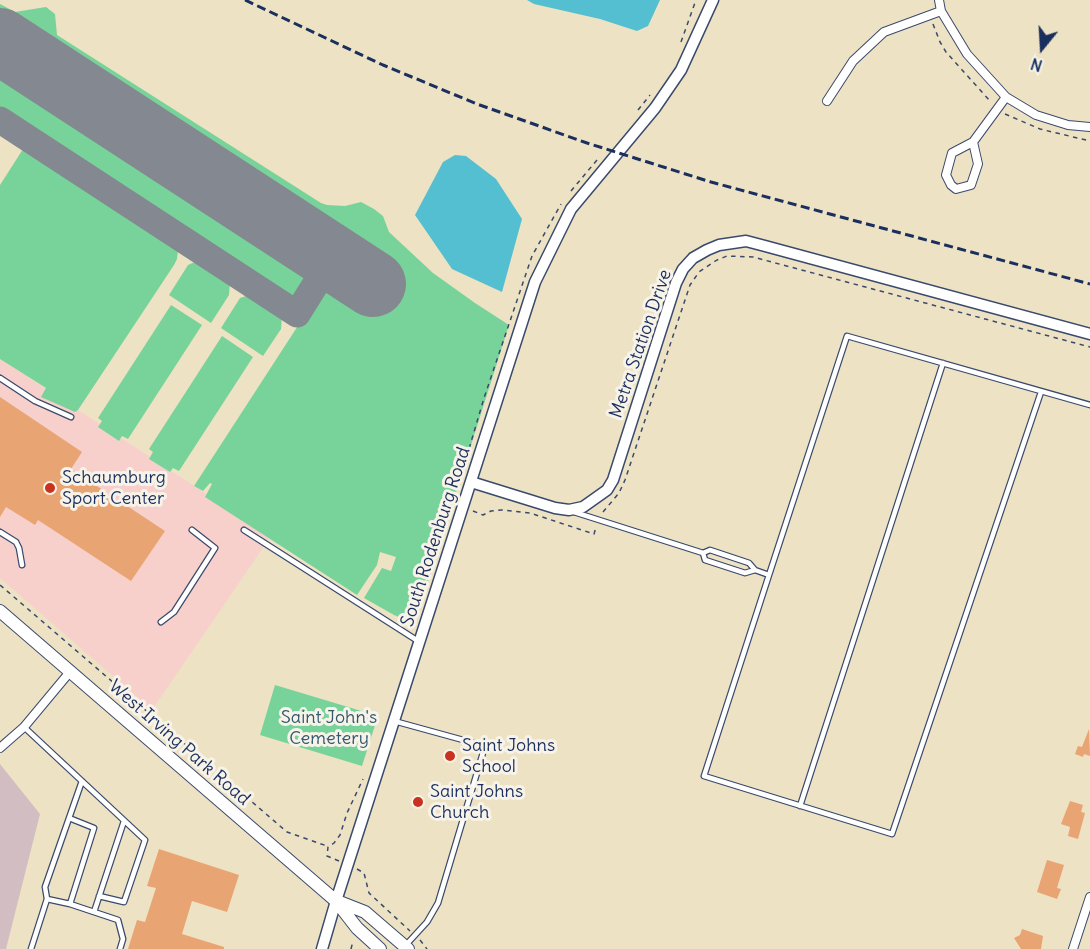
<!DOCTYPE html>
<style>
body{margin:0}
#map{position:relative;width:1090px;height:949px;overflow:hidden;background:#ede2c3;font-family:Delius,sans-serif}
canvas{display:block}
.north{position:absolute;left:1012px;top:18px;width:60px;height:60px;-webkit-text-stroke:4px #f7f3e8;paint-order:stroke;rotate:198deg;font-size:16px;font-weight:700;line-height:24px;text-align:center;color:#1b2f5e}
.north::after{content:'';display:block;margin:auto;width:21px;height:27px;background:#1b2f5e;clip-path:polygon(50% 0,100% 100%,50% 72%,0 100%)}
</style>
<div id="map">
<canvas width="1090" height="949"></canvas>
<div class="north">N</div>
</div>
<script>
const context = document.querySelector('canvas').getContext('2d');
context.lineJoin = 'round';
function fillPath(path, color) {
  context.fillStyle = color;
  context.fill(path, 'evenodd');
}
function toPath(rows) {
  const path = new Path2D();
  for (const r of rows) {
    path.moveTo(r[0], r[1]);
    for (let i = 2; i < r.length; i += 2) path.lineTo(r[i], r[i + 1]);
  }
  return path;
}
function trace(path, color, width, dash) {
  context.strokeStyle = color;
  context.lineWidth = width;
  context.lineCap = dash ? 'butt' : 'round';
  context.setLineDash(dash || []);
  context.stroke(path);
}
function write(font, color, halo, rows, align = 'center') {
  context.font = font + ' Delius,sans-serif';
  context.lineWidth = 6;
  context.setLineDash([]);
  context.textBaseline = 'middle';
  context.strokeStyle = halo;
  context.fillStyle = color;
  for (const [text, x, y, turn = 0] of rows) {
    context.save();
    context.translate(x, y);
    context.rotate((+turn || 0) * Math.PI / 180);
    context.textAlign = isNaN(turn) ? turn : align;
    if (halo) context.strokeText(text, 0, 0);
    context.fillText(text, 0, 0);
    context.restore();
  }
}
const built = toPath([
 [0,359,271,536,152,710,0,578]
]);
const industrial = toPath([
 [0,764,40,814,6,949,0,949]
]);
const green = toPath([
 [0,4,15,12,46,7,55,14,57,35,321,203,327,205,345,206,361,202,374,209,383,216,389,232,433,273,475,303,509,325,418,613,412,618,401,618,394,615,364,598,382,568,391,571,396,557,380,552,377,565,357,595,205,497,212,484,210,483,203,491,194,486,327,281,365,306,389,268,0,13],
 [0,67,299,263,305,278,303,289,295,296,288,298,281,294,0,110],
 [25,146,171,241,178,249,177,259,174,265,78,410,75,412,41,397,46,388,0,359,0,185],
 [197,261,230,282,229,295,211,323,169,295,188,265],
 [249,295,282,316,281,329,263,356,221,328,240,298],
 [171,305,202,325,128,439,122,436,119,441,98,427,102,421,98,418],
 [222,336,253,357,179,471,173,468,170,472,149,459,153,452,149,449],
 [275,685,378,716,362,766,260,735]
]);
const water = toPath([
 [527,0,660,0,648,26,637,31,600,19,534,4],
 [455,155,466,156,496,179,522,219,502,292,452,269,415,215,443,162]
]);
const taxiway = toPath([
 [0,120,297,314,332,258]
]);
const runway = toPath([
 [0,41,373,284]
]);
const building = toPath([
 [0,397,82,452,71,469,165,531,131,581,38,520,35,525,6,507,0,517],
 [1089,729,1090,756,1084,754,1083,757,1075,754,1078,746,1082,747],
 [1070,801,1083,805,1081,812,1085,813,1078,839,1068,836,1070,827,1061,824],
 [159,849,239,875,227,912,192,901,182,934,224,947,224,949,128,949,137,920,145,922,156,888,147,886],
 [1047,860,1064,865,1057,888,1061,889,1057,899,1037,892],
 [1022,929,1043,936,1041,949,1021,949,1014,938,1020,935]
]);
const path = toPath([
 [933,24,940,42,946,52,990,101],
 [681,42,696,0],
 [638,110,650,95],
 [1005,114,1040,129,1090,141],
 [571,191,597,160],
 [459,483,484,398,532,256,561,204],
 [473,511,483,515,491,511,502,510,530,513,594,534,596,527],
 [603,512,619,493,625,480,690,285,699,272,717,260,727,256,753,257,1090,347],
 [0,585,287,832,327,846],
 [339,861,327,856,328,847,334,843,340,835,347,813,363,779],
 [357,869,364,873,369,893,410,931],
 [420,940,427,949],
 [351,949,353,941]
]);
const service = toPath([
 [0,378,35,401,71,417],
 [574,512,703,553,710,550,749,563,755,570,745,573,705,560,703,553],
 [244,530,418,641],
 [0,532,16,542,19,548,22,565],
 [755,570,769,575,847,336,1090,405],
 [769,575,704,776,892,834,1041,392],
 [161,622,174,612,215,548,192,530],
 [394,721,485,746,438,903,427,922,405,946],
 [24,727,145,840,124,902,99,896],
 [800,806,943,363],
 [69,818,94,828,70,904],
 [47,899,70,904,118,920,123,939,120,949],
 [94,912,124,821],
 [31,949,47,899,45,887,82,781]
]);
const minor = toPath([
 [939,0,941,11,967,54,1006,97,1036,115,1068,125,1090,127],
 [827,101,853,61,884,32,941,11],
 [973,142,952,153,946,175,951,185,956,189,971,185,978,164,973,142,1006,97],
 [0,748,24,727,69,673],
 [1073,949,1090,897]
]);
const tertiary = toPath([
 [471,482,555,508,569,510,583,507,607,490,613,480,676,283,683,269,693,258,707,250,719,245,746,241,765,246,1090,334],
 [322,949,336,901,535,282,571,209,655,108,681,70,713,0]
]);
const secondary = toPath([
 [0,611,336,901,357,928,380,949],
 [337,901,365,912,408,949]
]);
const rail = toPath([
 [245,0,383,65,477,104,587,143,711,182,1090,284]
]);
const markers = [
 [50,488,6,"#c8321e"],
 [450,756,6,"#c8321e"],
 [418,802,6,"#c8321e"]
];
const streetNames = [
 ["Metra Station Drive",641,344,-71],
 ["South Rodenburg Road",436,537,-72],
 ["West Irving Park Road",179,743,41]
];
const poiNames = [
 ["Schaumburg",62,478],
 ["Sport Center",62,499],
 ["Saint Johns",462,746],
 ["School",462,767],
 ["Saint Johns",430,792],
 ["Church",430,813]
];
const parkNames = [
 ["Saint John's",329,718],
 ["Cemetery",329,739]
];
fillPath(built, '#f7d0cb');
fillPath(industrial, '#d2bec2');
fillPath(green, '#78d39a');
fillPath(water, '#54bfd0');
trace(taxiway, '#848890', 27);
trace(runway, '#848890', 66);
fillPath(building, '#e9a473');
trace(service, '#3a4a6d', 7);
trace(minor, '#3a4a6d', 10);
trace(tertiary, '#3a4a6d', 13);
trace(secondary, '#3a4a6d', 14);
trace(path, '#3a4a6d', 1.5, [4.5, 4.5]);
trace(service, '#fff', 4.5);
trace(minor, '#fff', 8);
trace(tertiary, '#fff', 10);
trace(secondary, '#fff', 12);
trace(rail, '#1b2f5e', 3, [9, 4.5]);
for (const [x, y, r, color] of markers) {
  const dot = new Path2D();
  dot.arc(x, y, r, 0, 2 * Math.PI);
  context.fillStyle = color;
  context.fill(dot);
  trace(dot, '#f7f3e8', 2);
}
write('18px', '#1b2f5e', '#f7f3e8', streetNames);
write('18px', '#1b2f5e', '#f7f3e8', poiNames, 'left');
write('18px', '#32586d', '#f7f3e8', parkNames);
</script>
